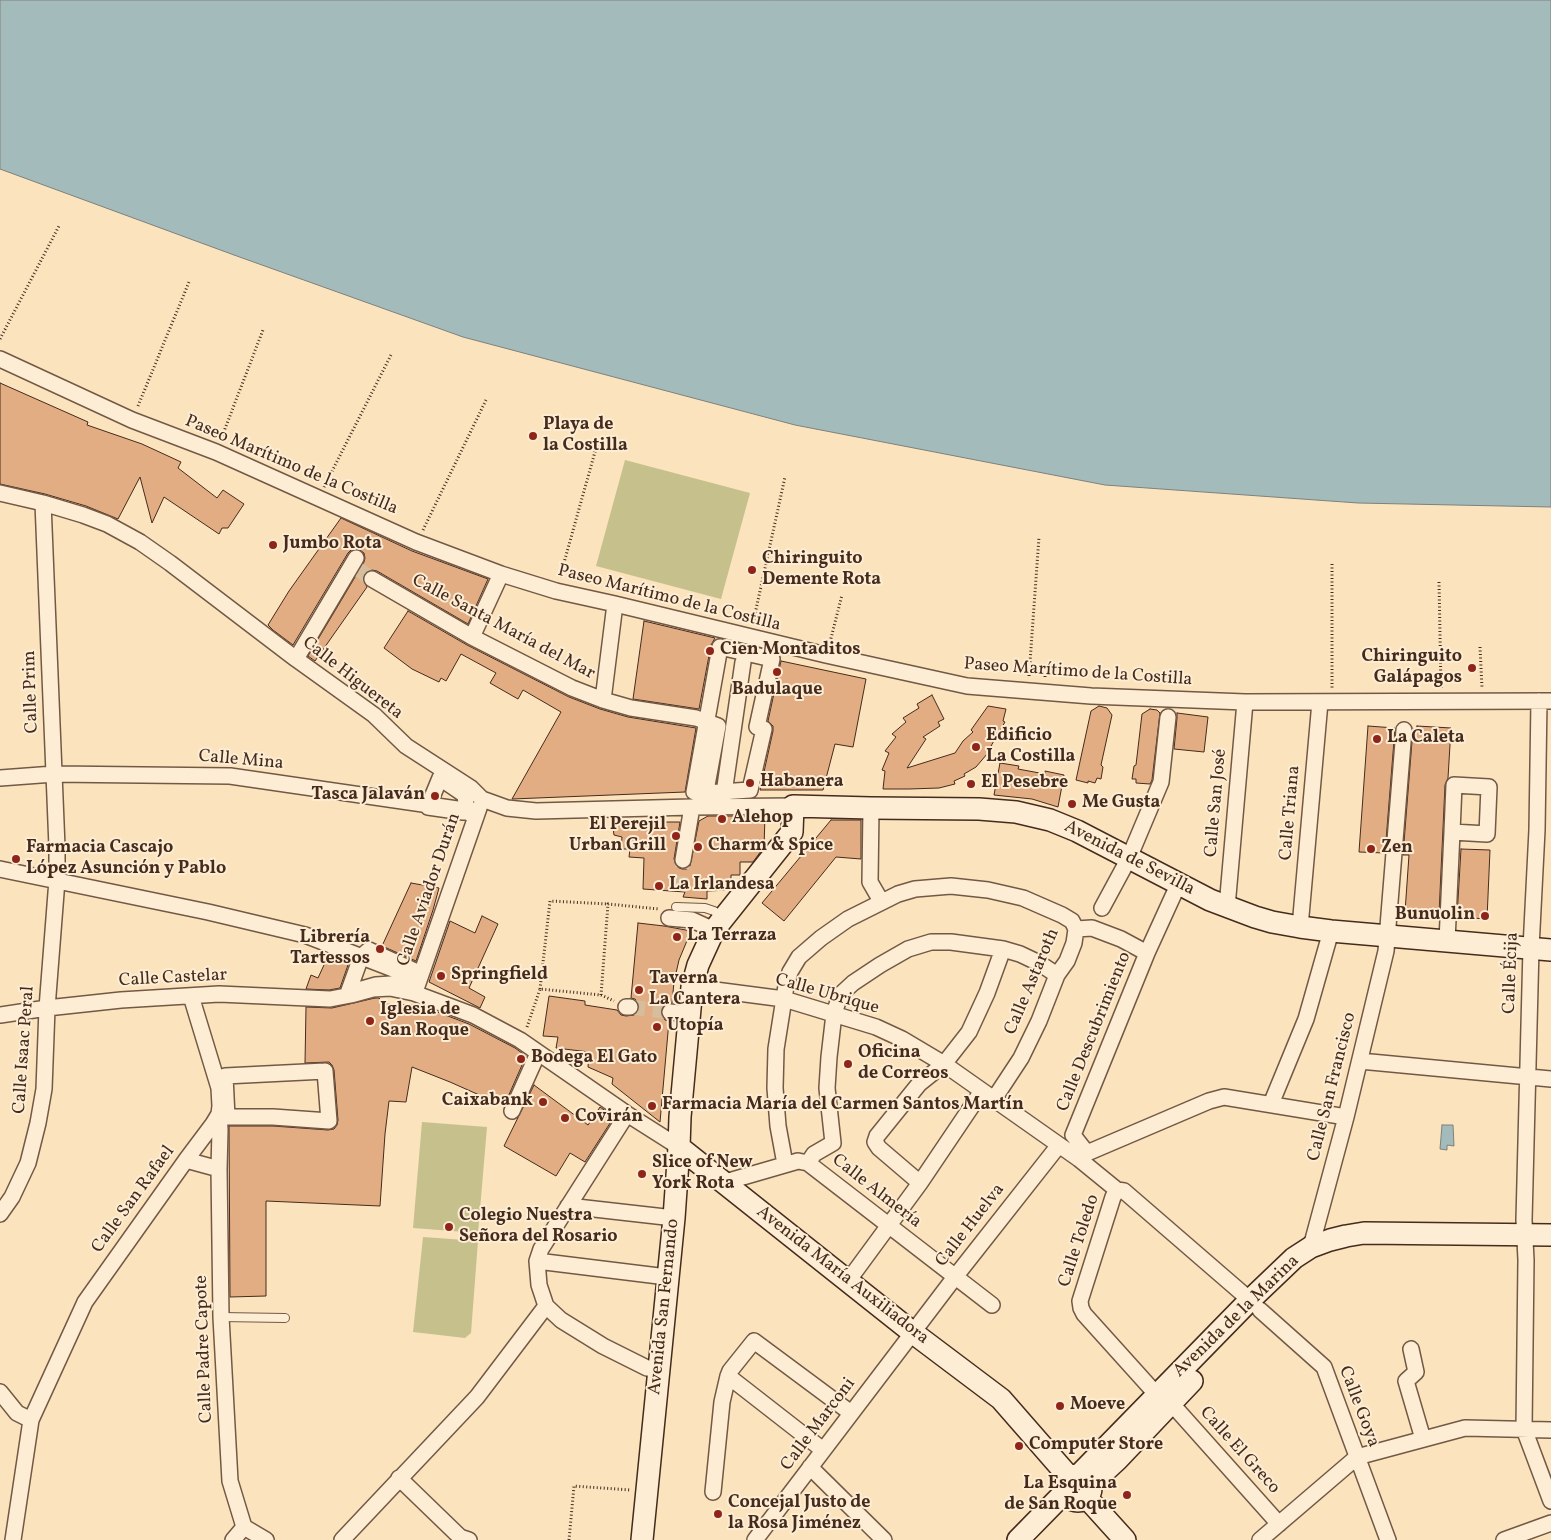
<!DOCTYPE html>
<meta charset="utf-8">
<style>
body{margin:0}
canvas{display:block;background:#fae3bd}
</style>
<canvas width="1551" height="1540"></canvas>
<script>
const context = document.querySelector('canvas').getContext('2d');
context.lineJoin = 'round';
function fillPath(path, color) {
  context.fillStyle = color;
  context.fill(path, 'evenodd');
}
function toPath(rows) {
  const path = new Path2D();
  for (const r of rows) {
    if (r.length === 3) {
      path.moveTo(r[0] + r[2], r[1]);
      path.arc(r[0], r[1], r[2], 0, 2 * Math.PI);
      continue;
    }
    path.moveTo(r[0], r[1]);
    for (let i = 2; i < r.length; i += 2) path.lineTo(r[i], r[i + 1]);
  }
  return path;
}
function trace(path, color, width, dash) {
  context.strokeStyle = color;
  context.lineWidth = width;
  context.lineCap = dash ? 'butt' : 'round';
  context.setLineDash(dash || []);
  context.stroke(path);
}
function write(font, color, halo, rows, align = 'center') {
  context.font = font + ' Vollkorn,serif';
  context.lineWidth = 4;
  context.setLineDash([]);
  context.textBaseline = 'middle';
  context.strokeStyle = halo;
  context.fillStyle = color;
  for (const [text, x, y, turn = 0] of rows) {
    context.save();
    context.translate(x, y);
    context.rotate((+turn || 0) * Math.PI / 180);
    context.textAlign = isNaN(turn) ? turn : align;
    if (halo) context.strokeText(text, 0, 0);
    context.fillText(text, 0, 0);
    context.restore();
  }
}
const green = toPath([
 [625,460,750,493,721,599,596,566],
 [422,1122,487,1127,478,1233,413,1228],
 [423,1237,478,1241,471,1333,465,1338,413,1332]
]);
const water = toPath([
 [0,0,1551,0,1551,507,1358,503,1105,485,795,425,463,337,234,255,0,169,0,0],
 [1442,1125,1453,1125,1454,1146,1447,1145,1447,1150,1440,1149,1442,1125]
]);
const building = toPath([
 [0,383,88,422,87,425,142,444,181,462,178,468,217,498,223,490,244,504,228,528,222,528,219,534,164,497,152,523,140,477,118,519,86,506,45,494,0,484,0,383],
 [341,518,412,551,488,579,468,624,377,571,372,570,367,571,364,575,363,579,367,587,315,661,308,656,364,562,365,558,364,553,360,550,356,549,351,550,348,553,293,645,273,630,268,625,289,591,341,518],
 [408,611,467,645,569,697,600,709,628,717,696,728,685,792,512,799,561,712,523,690,518,699,490,683,496,673,461,654,446,681,441,678,439,682,412,669,384,648,408,611],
 [644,621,715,638,711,645,699,709,633,699,644,621],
 [781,661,866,679,853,747,835,744,823,790,760,790,773,731,773,726,768,721,781,661],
 [932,695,944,719,938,722,940,726,923,737,926,739,907,768,955,753,963,741,973,732,971,730,988,706,1006,709,1003,721,1005,722,991,746,993,747,976,767,964,774,965,776,954,781,955,784,939,788,909,789,883,789,885,771,882,770,889,753,885,751,896,737,892,734,906,722,903,718,919,708,917,704,932,695],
 [1099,706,1107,708,1112,715,1101,765,1103,767,1101,779,1097,778,1095,783,1088,781,1088,783,1076,780,1091,711,1099,706],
 [1150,709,1157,710,1160,713,1152,780,1150,784,1136,783,1136,779,1132,779,1134,766,1136,765,1142,714,1150,709],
 [1177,713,1208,717,1204,752,1174,749,1177,718,1177,713],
 [1368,726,1395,728,1385,853,1359,852,1368,726],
 [1417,726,1451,728,1448,778,1445,785,1439,914,1405,912,1409,855,1403,855,1413,729,1417,729,1417,726],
 [1000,763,1019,766,1018,769,1045,774,1045,771,1064,775,1058,807,1032,799,994,795,1000,763],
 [708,816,765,816,764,847,753,862,740,862,740,875,731,875,731,888,730,890,707,891,707,899,683,897,685,892,643,889,644,858,629,857,630,849,621,849,622,837,614,835,612,822,680,822,674,859,677,867,682,869,687,869,690,866,699,821,708,816],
 [831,820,861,820,861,859,836,857,784,921,762,903,831,820],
 [1461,849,1490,850,1487,919,1457,917,1461,849],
 [411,883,439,888,433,910,416,961,382,946,411,883],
 [482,916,498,924,469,988,485,997,480,1008,429,982,450,921,475,933,482,916],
 [638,923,664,926,691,931,679,960,674,982,672,1003,666,1004,661,1011,662,1016,665,1020,669,1021,660,1122,612,1084,613,1078,588,1067,589,1052,556,1048,558,1037,543,1036,549,996,585,1001,585,1005,617,1010,621,1015,626,1016,634,1015,638,1012,639,1007,638,1003,635,999,631,998,638,923],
 [329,954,349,962,340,988,329,990,306,989,311,975,318,978,329,954],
 [375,998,379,998,385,1004,419,1005,469,1024,515,1048,526,1056,504,1106,450,1082,412,1067,406,1102,389,1101,385,1134,380,1206,266,1201,266,1296,230,1297,229,1126,273,1126,328,1130,334,1129,337,1125,338,1120,334,1070,332,1065,329,1062,305,1063,306,1007,332,1008,375,998],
 [534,1085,588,1125,600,1107,614,1117,585,1162,570,1153,556,1176,504,1146,534,1085]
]);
const streetTunnel = toPath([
 [356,568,372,579],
 [679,891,683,860],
 [630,1007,670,1012]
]);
const path = toPath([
 [0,339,59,226],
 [138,406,189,282],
 [221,439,263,330],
 [324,487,392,353],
 [423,530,486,400],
 [1332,564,1332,688],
 [560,577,598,441],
 [1439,582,1441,688],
 [753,623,785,477],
 [830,642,842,595],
 [1480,647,1482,688],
 [1029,676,1039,537],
 [1045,677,1045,669,1065,670],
 [540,989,550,901,608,904],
 [601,995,608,904,659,909],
 [527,1027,540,989,601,995,614,1001],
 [569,1540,574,1486,630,1490]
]);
const lane = toPath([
 [676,907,705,908,714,911,722,917],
 [221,1317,285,1318]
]);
const street = toPath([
 [0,359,132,420,216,452,416,542,501,574,556,591,615,604,826,655,967,686,1091,696,1245,702,1551,701],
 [0,493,43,503,83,515,107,524,140,542,170,563,296,659,374,715,406,746,471,788,482,799,507,808,536,811,692,807,793,806],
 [372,579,472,637,572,688,603,700,631,708,696,718,718,726,703,807],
 [472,637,501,574],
 [720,647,772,659,757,727,764,729,750,790,706,793,694,792,720,647],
 [296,659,356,558],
 [603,700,615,604],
 [1539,701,1537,830,1531,948,1524,1220,1526,1260,1524,1429,1551,1501],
 [0,778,54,774,230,776,464,810,476,817],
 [440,778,465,795,466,804,463,812,428,807,440,778],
 [723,800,743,662],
 [871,808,870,882,881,901],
 [683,860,692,807],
 [0,869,208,912,305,935,419,979],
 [1227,907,1245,702],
 [1102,908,1129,858,1161,782,1168,717],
 [669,918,692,920,714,930],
 [1300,927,1320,702],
 [1076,929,1092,928,1121,939,1147,953],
 [1447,941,1452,832,1454,785,1489,787,1487,834,1452,832],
 [369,950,415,971,417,974,411,990,391,984,376,985,348,993,361,957,369,950],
 [692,987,784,999,876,1027,902,1039,944,1064,1079,1159,1117,1190,1124,1191,1250,1300],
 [416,989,479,808],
 [626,1007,630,1007],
 [670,1012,689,1014],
 [0,1015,47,1008,121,1000,219,994,330,999,351,995,373,989,390,988,414,993,473,1015,520,1040,627,1114,679,1147],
 [1360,1061,1551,1079],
 [325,1071,329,1121,273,1117,227,1117,225,1076,325,1071],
 [1271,1104,1306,1019,1331,931],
 [512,1111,538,1053],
 [219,1114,220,1130,219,1169,221,1317,230,1481,244,1527],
 [627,1114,541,1249,537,1261,539,1285,546,1306,561,1320,603,1346,647,1368,659,1369],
 [1087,1153,1073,1135,1147,953,1178,885],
 [1080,1158,1087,1153,1209,1101,1224,1097,1346,1117],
 [186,1160,219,1169],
 [808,1163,814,1154,833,1143,827,1088,829,1057,834,1014,840,995,853,983,880,965,908,949,931,942,951,942,1003,949,1020,954,1039,963,1057,975],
 [785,1164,778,1126,775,1088,776,1049,786,986,790,972,799,957,821,938,848,919,898,894,915,889,951,886,988,890,1023,898,1062,915,1072,921,1076,929,1074,943,1067,961,1057,975,1039,1021,1021,1058,994,1099],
 [722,1183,798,1161,808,1163,992,1305],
 [920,1183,879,1148,875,1142,877,1136,919,1084,944,1064,969,1032,987,993,1003,949],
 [1117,1190,1113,1197,1080,1301,1081,1308,1084,1314,1157,1395],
 [568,1206,674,1218],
 [0,1214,12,1197,28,1163,38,1123,44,1089,47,1008,57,880,57,847,43,503],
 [1311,1247,1346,1117,1386,951,1404,730],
 [537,1261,667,1277],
 [848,1281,920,1183,982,1091],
 [1260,1310,1324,1367,1388,1540],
 [1411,1349,1416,1372,1406,1381,1423,1439],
 [728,1376,823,1450],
 [0,1392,17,1413,31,1420],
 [1171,1403,1279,1524],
 [810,1467,884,1540],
 [399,1478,460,1537,469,1540],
 [713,1492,722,1402,728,1376,730,1371,754,1341,851,1413],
 [244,1527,266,1540],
 [13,1540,31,1420,85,1302,186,1160,213,1124,219,1114,220,1106,219,1088,191,996],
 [233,1540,244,1527],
 [342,1540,477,1397,546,1306],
 [755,1540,955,1277,1059,1145],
 [1260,1540,1357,1457,1465,1428,1551,1430],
 [1504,1540,1551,1523]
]);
const secondary = toPath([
 [679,1147,912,1332,1001,1399,1070,1478],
 [1078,1488,13],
 [1079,1475,1250,1300,1294,1258,1311,1247,1330,1240,1346,1236,1364,1233,1551,1235],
 [1091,1484,1117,1460,1192,1381],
 [1087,1498,1125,1540],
 [642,1540,674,1218,679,1147,680,1117,692,987,698,965,714,930,792,832,793,806,871,808,979,809,1016,812,1050,820,1077,831,1210,900,1255,917,1272,922,1300,927,1331,931,1551,950],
 [1018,1540,1066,1491]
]);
const markers = [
 [533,436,5,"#8f2418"],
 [273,545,5,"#8f2418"],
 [752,570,5,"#8f2418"],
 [710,651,5,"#8f2418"],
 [1472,668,5,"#8f2418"],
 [777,672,5,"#8f2418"],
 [1377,739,5,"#8f2418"],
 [976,747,5,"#8f2418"],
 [750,783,5,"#8f2418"],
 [971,784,5,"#8f2418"],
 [435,796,5,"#8f2418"],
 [1072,804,5,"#8f2418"],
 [722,819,5,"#8f2418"],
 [676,836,5,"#8f2418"],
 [698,847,5,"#8f2418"],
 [1371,849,5,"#8f2418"],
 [16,859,5,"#8f2418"],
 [659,886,5,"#8f2418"],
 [1485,916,5,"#8f2418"],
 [677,937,5,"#8f2418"],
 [380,949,5,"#8f2418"],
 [441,976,5,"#8f2418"],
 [639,990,5,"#8f2418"],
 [370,1021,5,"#8f2418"],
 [657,1027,5,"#8f2418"],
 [521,1059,5,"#8f2418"],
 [848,1064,5,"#8f2418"],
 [543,1102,5,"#8f2418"],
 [652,1106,5,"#8f2418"],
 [565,1118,5,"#8f2418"],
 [642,1174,5,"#8f2418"],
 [449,1227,5,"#8f2418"],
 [1060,1406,5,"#8f2418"],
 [1019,1446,5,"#8f2418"],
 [1127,1495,5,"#8f2418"],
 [718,1514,5,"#8f2418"]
];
const poiNames = [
 ["Playa de",543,426],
 ["la Costilla",543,447],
 ["Jumbo Rota",283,545],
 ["Chiringuito",762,560],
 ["Demente Rota",762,581],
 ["Cien Montaditos",720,651],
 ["Chiringuito",1462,658,"right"],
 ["Galápagos",1462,679,"right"],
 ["Badulaque",777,691,"center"],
 ["Edificio",986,737],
 ["La Costilla",986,758],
 ["La Caleta",1387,739],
 ["Habanera",760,783],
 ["El Pesebre",981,784],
 ["Tasca Jalaván",425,796,"right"],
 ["Me Gusta",1082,804],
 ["Alehop",732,819],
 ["El Perejil",666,826,"right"],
 ["Urban Grill",666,847,"right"],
 ["Charm & Spice",708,847],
 ["Farmacia Cascajo",26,849],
 ["López Asunción y Pablo",26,870],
 ["Zen",1381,849],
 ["La Irlandesa",669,886],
 ["Bunuolin",1475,916,"right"],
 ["La Terraza",687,937],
 ["Librería",370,939,"right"],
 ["Tartessos",370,960,"right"],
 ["Springfield",451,976],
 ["Taverna",649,980],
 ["La Cantera",649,1001],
 ["Iglesia de",380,1011],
 ["San Roque",380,1032],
 ["Utopía",667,1027],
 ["Oficina",858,1054],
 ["de Correos",858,1075],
 ["Bodega El Gato",531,1059],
 ["Caixabank",533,1102,"right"],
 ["Farmacia María del Carmen Santos Martín",662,1106],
 ["Covirán",575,1118],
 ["Slice of New",652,1164],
 ["York Rota",652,1185],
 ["Colegio Nuestra",459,1217],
 ["Señora del Rosario",459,1238],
 ["Moeve",1070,1406],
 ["Computer Store",1029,1446],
 ["La Esquina",1117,1485,"right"],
 ["de San Roque",1117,1506,"right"],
 ["Concejal Justo de",728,1504],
 ["la Rosa Jiménez",728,1525]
];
const streetNames = [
 ["Paseo Marítimo de la Costilla",291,466,23],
 ["Paseo Marítimo de la Costilla",669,599,14],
 ["Calle Santa María del Mar",503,628,28],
 ["Paseo Marítimo de la Costilla",1078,673,4],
 ["Calle Higuereta",352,679,38],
 ["Calle Prim",32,692,-92],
 ["Calle Mina",241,761,5],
 ["Calle San José",1217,803,-85],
 ["Calle Triana",1291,813,-85],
 ["Avenida de Sevilla",1129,859,27],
 ["Calle Aviador Durán",430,890,-71],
 ["Calle Écija",1512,973,-88],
 ["Calle Castelar",173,979,-3],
 ["Calle Astaroth",1033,982,-67],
 ["Calle Ubrique",827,995,16],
 ["Calle Descubrimiento",1095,1032,-68],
 ["Calle Isaac Peral",25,1050,-86],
 ["Calle San Francisco",1333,1087,-76],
 ["Calle Almería",876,1192,38],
 ["Calle San Rafael",134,1200,-54],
 ["Calle Huelva",971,1226,-52],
 ["Calle Toledo",1080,1241,-72],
 ["Avenida María Auxiliadora",842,1276,38],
 ["Avenida San Fernando",665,1307,-84],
 ["Avenida de la Marina",1237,1317,-44],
 ["Calle Padre Capote",205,1349,-92],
 ["Calle Goya",1358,1407,69],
 ["Calle Marconi",819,1425,-53],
 ["Calle El Greco",1239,1451,48]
];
fillPath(green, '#c6c18c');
fillPath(water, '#a4bbbc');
trace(water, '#7e817c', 1);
fillPath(building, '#e2ad83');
trace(building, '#462b1d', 1);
trace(streetTunnel, '#d6be9d', 15, [15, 8]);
trace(lane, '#735945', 10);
trace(street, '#735945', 18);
trace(secondary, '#462b1d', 24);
trace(path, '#462b1d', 3, [1, 2.5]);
trace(lane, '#fcedd4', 8);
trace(street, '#fcedd4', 15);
trace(secondary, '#fcedd4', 21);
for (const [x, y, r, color] of markers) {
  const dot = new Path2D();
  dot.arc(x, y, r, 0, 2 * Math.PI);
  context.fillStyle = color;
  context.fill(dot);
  trace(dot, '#fcedd4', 2);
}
write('bold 18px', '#462b1d', '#fcedd4', poiNames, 'left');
write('18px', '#462b1d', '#fcedd4', streetNames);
</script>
